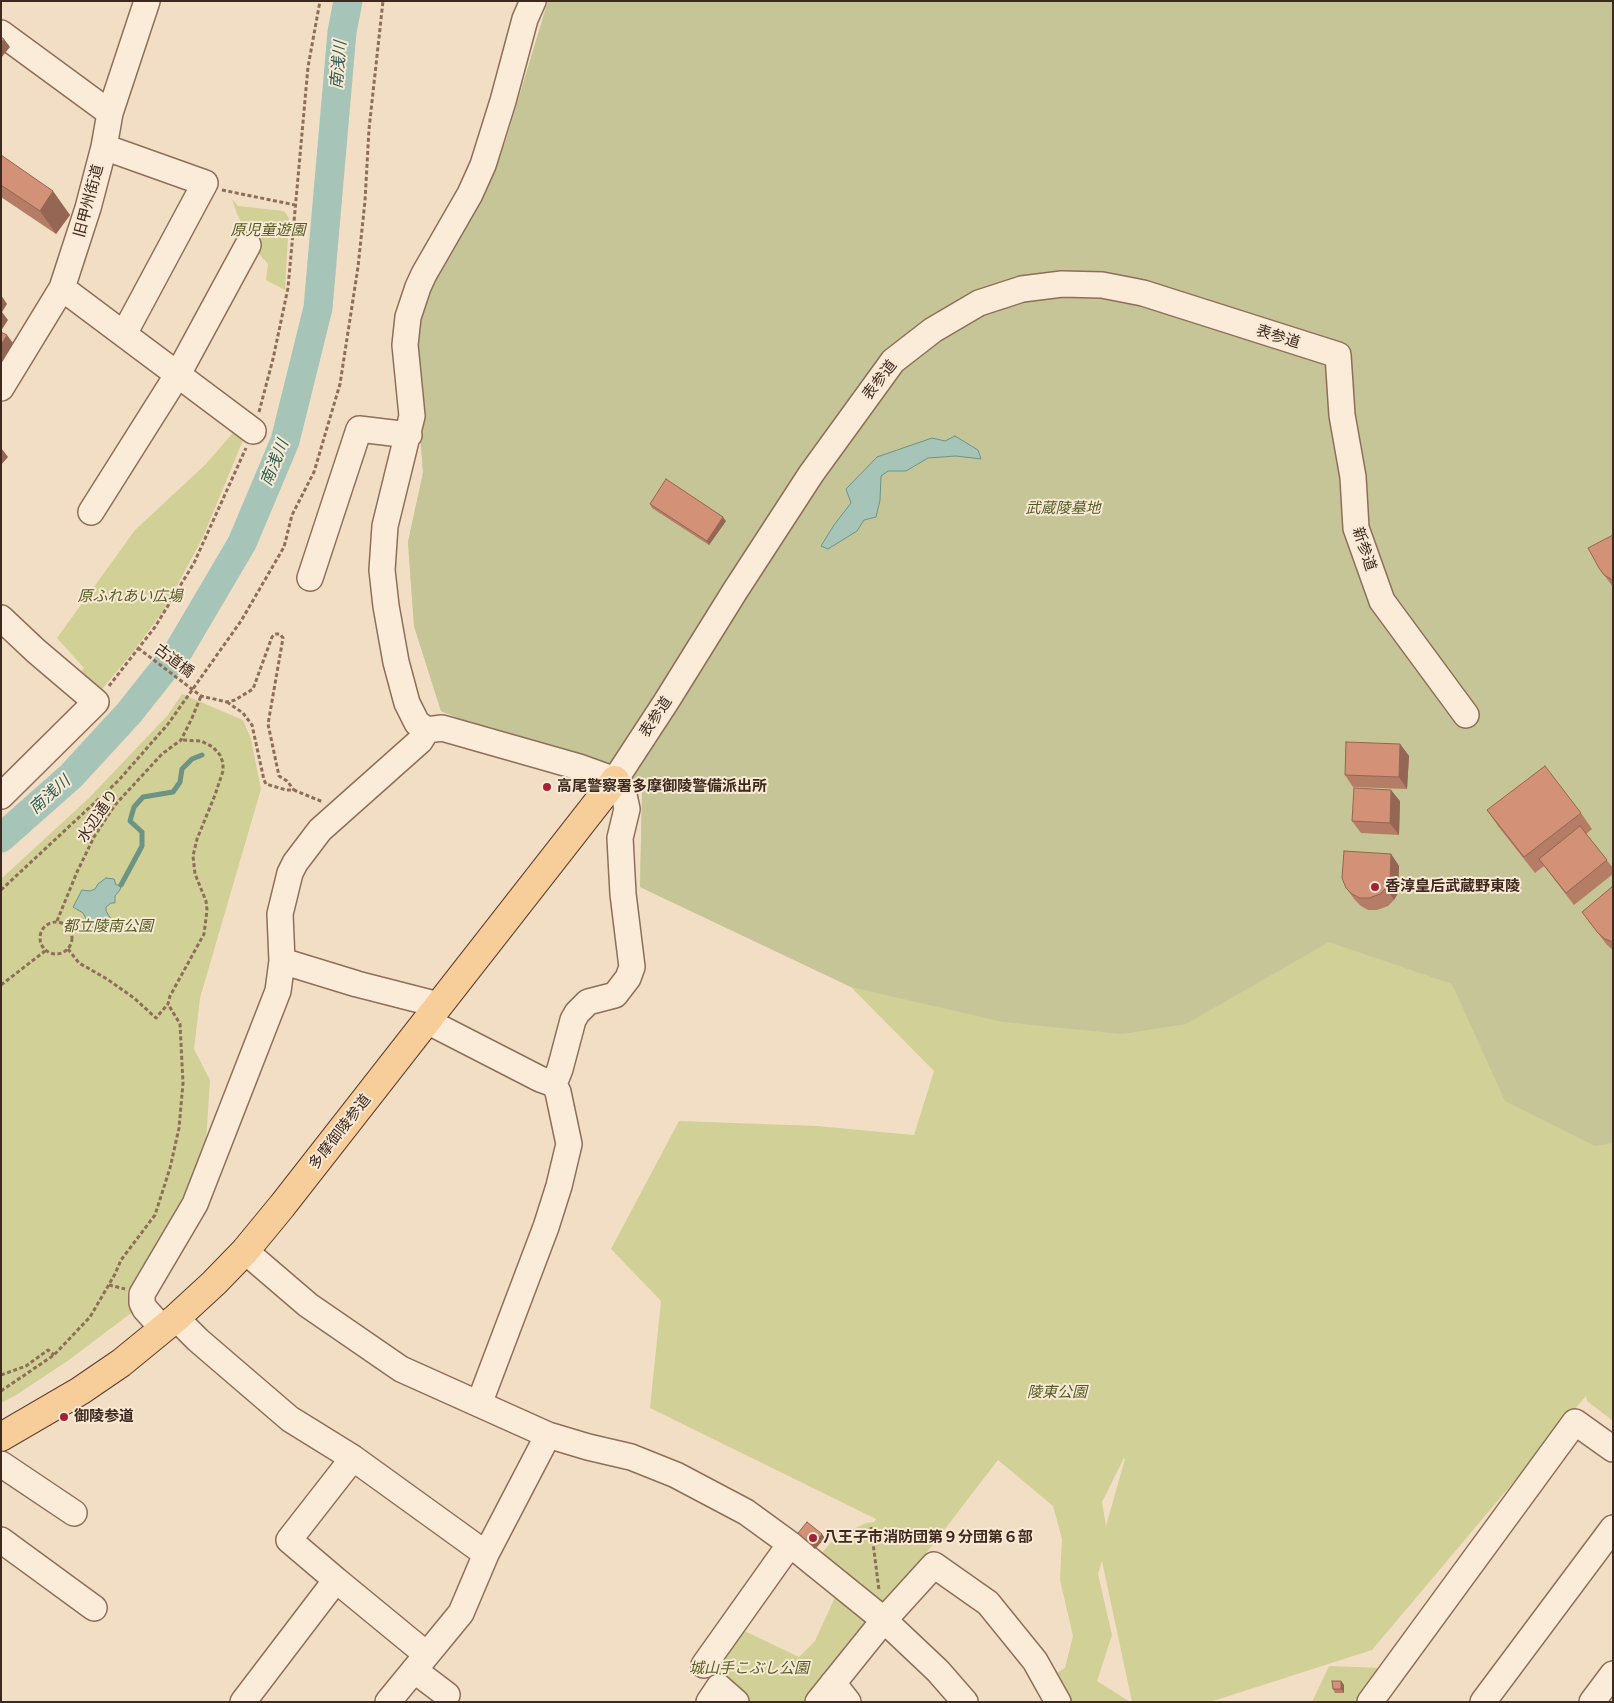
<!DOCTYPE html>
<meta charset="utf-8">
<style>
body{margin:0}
#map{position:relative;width:1614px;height:1703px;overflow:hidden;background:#f2dec4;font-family:Literata,serif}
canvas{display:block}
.frame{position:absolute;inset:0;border:2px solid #3d291e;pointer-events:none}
</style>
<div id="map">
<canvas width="1614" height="1703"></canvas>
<div class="frame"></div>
</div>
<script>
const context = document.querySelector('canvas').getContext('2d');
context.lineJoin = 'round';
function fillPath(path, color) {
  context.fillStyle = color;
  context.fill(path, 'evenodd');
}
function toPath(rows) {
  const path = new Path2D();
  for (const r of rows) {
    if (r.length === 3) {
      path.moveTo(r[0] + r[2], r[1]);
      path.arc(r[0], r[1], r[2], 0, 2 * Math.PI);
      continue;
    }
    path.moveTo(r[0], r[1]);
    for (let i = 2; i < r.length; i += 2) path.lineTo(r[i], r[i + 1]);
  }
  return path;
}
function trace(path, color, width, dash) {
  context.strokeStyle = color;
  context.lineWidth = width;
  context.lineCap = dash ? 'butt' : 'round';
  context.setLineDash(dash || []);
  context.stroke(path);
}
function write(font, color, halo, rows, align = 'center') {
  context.font = font + ' Literata,"Noto Sans JP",serif';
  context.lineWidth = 4;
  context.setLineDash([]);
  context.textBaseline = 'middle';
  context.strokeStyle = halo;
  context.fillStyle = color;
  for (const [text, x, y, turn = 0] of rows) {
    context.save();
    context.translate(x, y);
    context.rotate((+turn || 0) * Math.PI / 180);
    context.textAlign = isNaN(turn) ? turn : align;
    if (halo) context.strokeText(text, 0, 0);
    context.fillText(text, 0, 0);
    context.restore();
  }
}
const green = toPath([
 [548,1,1613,1,1613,1421,1587,1401,1586,1396,1372,1650,1210,1702,1132,1702,1102,1561,1098,1574,1112,1635,1097,1681,1130,1702,1058,1702,1045,1680,1065,1668,1073,1636,1060,1580,1062,1539,1053,1506,998,1460,921,1560,881,1608,819,1556,835,1538,866,1523,874,1522,876,1519,650,1408,661,1301,611,1249,679,1121,817,1126,914,1135,934,1071,851,987,640,887,642,793,441,711,414,626,408,542,423,473,419,415,431,282,490,182,507,137],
 [1124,1458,1125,1459,1106,1526,1102,1502],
 [232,199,238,206,284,211,289,218,285,290,266,280,268,264,253,247,237,214],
 [238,427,246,433,203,537,164,610,133,652,98,694,75,678,84,668,57,638,135,530,206,464],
 [182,694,243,720,251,739,261,789,200,998,194,1049,210,1080,205,1158,187,1204,129,1304,135,1310,69,1360,16,1395,1,1403,1,879,89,798,167,716],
 [836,1595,877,1629,818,1702,736,1702,719,1687,704,1665,732,1625,799,1657,815,1641],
 [1329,1666,1383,1668,1357,1702,1312,1702]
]);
const cemetery = toPath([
 [548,1,1613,1,1613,1143,1595,1146,1505,1101,1452,984,1329,942,1186,1024,1122,1034,1003,1022,851,987,640,887,642,793,441,711,414,626,408,542,423,473,413,337,431,282,490,182,507,137]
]);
const water = toPath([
 [955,436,978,450,981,459,956,456,928,458,906,471,888,471,881,476,880,500,876,517,864,520,857,531,828,549,821,546,834,525,851,503,846,489,877,457,932,438,945,441,955,436],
 [106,878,114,879,116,885,121,885,120,890,115,896,115,903,111,903,106,907,106,911,111,919,111,924,106,931,101,932,98,932,94,926,91,928,83,913,73,907,82,890,90,891,95,889,98,884,106,878]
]);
const stream = toPath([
 [121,885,142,846,142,832,130,821,134,807,143,797,173,792,180,782,182,769,192,759,202,755]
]);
const river = toPath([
 [1,838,71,776,129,713,179,650,242,543,285,441,318,308,342,32,348,1]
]);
const path = toPath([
 [222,190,295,205],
 [259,412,273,359,288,288,308,67,320,1],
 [138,648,201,696,227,702,235,700,253,689,272,637,275,634,280,634,283,638,268,724,279,776,287,781,294,790],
 [109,686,155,627,194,563,246,448],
 [227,702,243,713,252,725,264,780,266,784,286,790,294,790,323,802],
 [1,890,119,780,168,724,241,621,284,547,292,515,314,472,340,384,358,267,365,201,369,129,383,1],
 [57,921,77,872,94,837,107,817,115,805,162,754,181,740,192,718,201,696],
 [56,938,16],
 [68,949,79,963,107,979,134,998,156,1018,168,1004,170,996,204,934,207,910,206,901,195,874,193,856,197,839,215,795,223,771,223,763,220,755,213,747,201,741,181,740],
 [1,985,45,951],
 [109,1285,125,1289],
 [1,1375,26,1366,48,1350,54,1355],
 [1,1391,54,1355,90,1317,115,1274,121,1260,155,1215,170,1168,179,1128,183,1083,180,1024,168,1004],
 [871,1527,879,1590]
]);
const minor = toPath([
 [533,1,525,19,503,101,483,165,470,194,424,274,418,287,408,317,405,345,412,416,385,526,382,570,386,606,396,662,407,703,417,723,427,730,442,728,579,767,615,780,624,795,627,809,620,838,623,894,632,967,628,978,615,995,588,1002,577,1013,573,1020,560,1069,554,1084],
 [1,33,110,113],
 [104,147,205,183,124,334],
 [62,288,253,431],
 [1,388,62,288,88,208,104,147,110,113,147,1],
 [91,512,178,374,248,245],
 [310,578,359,429,409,435],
 [1,618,36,651,96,702,1,796],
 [615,780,666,702,735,591,811,474,893,361,933,330,979,303,1022,289,1062,284,1102,285,1143,293,1338,355,1342,415,1353,477,1356,528,1382,601,1466,715],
 [282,961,357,984,439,1005],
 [427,1021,540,1079,554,1084,558,1092,569,1144,559,1186,546,1227,479,1404],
 [245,1251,308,1305,401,1369,548,1435,588,1447,631,1457,676,1475,746,1512,790,1544,884,1620,938,1671,965,1702],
 [176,1318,198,1340,290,1419,353,1458,486,1554],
 [163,1329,145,1309,142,1303,142,1294,195,1204,278,991,282,961,280,914,290,873,295,863,320,830,420,741,427,730],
 [1,1464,74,1513],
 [1,1540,94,1608],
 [336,1580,426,1654],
 [704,1665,790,1544],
 [414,1670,447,1695],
 [833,1683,848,1702],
 [243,1702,336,1580,289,1540,353,1458],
 [388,1702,461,1613,486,1554,548,1435],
 [709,1702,719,1687,736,1702],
 [818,1702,884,1620,934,1565,988,1603,1035,1661,1058,1702],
 [1370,1702,1575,1422,1613,1449],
 [1483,1702,1613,1528],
 [1592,1702,1613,1674]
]);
const major = toPath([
 [1,1437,80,1391,121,1363,176,1318,214,1283,245,1251,282,1206,615,780]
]);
const wall = toPath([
 [1,155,70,215,56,234,1,197],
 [650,504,726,521,709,545,652,508],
 [1613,535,1613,587,1599,568],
 [1400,744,1409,756,1407,789,1353,787,1345,775],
 [1400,801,1399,835,1361,833,1352,821],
 [1487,810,1581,813,1592,829,1586,834,1613,868,1613,874,1574,905,1544,866,1535,873,1498,826],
 [1391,854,1399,866,1398,893,1394,900,1388,906,1377,910,1368,910,1361,906,1355,900,1346,888],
 [1613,886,1613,950,1607,945,1582,912],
 [798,1533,825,1538,815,1549,801,1537],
 [1341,1681,1344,1685,1344,1693,1335,1693,1333,1689]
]);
const shadedWall = toPath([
 [4,39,10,47,1,58,1,43],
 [53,191,70,215,56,234,40,211],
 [1,295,7,304,2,312,8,320,1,331],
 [7,335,13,343,1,363,1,345],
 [2,449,8,457,1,465,1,451],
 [723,517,726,521,709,545,707,541],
 [1400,744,1409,756,1407,789,1399,777],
 [1391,790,1400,801,1399,835,1390,823],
 [1391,854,1399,866,1398,893,1394,900,1386,888],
 [822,1534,825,1538,815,1549,812,1545],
 [1341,1681,1344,1685,1344,1693,1341,1689]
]);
const building = toPath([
 [1,37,4,39,1,43,1,37],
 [1,155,53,191,40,211,1,185,1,155],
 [1,332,7,335,1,345,1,332],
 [666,479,723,517,707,541,650,504,666,479],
 [1613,535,1613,580,1604,575,1599,568,1588,548,1613,535],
 [1346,742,1400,744,1399,777,1345,775,1346,742],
 [1545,766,1581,813,1524,857,1487,810,1545,766],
 [1354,788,1391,790,1390,823,1352,821,1354,788],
 [1580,826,1607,860,1566,893,1539,859,1580,826],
 [1344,851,1391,854,1390,881,1386,888,1380,894,1369,898,1360,898,1352,894,1346,888,1342,878,1344,851],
 [1613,886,1613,942,1605,939,1598,933,1582,912,1613,886],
 [807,1522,822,1534,812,1545,798,1533,807,1522],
 [1332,1681,1341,1681,1341,1689,1333,1689,1332,1681]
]);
const markers = [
 [547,787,5,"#a32335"],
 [1375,887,5,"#a32335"],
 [64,1417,5,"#a32335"],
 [813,1538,5,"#a32335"]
];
const streetNames = [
 ["旧甲州街道",89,201,-75],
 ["表参道",1278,337,17],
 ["表参道",880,380,-52],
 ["新参道",1364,549,72],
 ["古道橋",174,661,37],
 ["表参道",656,717,-56],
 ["水辺通り",98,816,-56],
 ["多摩御陵参道",340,1132,-52]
];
const parkNames = [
 ["原児童遊園",268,231],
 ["武蔵陵墓地",1063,509],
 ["原ふれあい広場",130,597],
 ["都立陵南公園",108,927],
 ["陵東公園",1057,1393],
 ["城山手こぶし公園",749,1669]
];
const poiNames = [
 ["高尾警察署多摩御陵警備派出所",557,787],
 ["香淳皇后武蔵野東陵",1385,887],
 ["御陵参道",74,1417],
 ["八王子市消防団第９分団第６部",823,1538]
];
const waterNames = [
 ["南浅川",339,65,-85],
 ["南浅川",275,463,-68],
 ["南浅川",50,795,-42]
];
fillPath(green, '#d1d097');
fillPath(cemetery, '#c6c597');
fillPath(water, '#a6c5b8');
trace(water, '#6c9485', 1);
trace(stream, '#6c9485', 5);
trace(river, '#a6c5b8', 29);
trace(minor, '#8f6e59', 28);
trace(major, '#5c3d2d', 30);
trace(path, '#8f6e59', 3, [4, 2.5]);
trace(minor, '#fbecd9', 25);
trace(major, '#f7ce9a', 28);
fillPath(wall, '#b57d66');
fillPath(shadedWall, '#946653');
fillPath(building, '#d39177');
trace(building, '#946653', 1);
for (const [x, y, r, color] of markers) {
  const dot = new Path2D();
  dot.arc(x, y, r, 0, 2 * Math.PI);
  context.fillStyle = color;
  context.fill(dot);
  trace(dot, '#f8e9d5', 2);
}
write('15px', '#3d291e', '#f8e9d5', streetNames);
write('italic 15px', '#555c23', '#f8e9d5', parkNames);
write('bold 15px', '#3d291e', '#f8e9d5', poiNames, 'left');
write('italic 16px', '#2c5e54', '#f8e9d5', waterNames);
</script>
